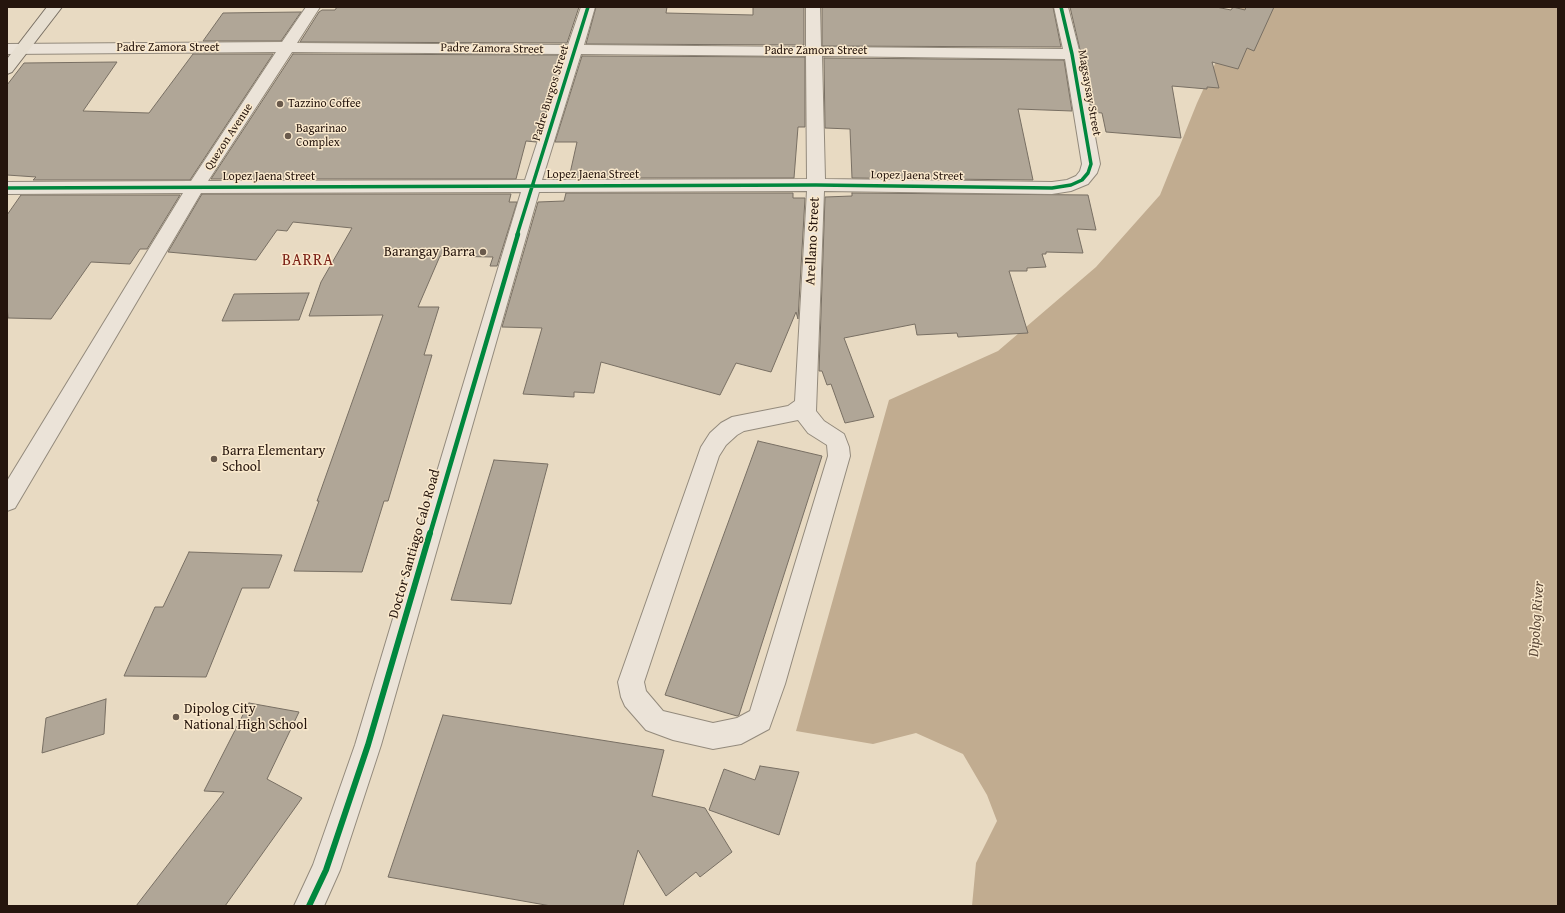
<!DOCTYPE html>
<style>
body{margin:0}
#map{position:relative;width:1565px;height:913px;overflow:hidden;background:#e8dac2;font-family:"Gentium Book Plus",serif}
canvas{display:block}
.frame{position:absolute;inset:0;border:8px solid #25150d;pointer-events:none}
</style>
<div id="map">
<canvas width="1565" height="913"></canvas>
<div class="frame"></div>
</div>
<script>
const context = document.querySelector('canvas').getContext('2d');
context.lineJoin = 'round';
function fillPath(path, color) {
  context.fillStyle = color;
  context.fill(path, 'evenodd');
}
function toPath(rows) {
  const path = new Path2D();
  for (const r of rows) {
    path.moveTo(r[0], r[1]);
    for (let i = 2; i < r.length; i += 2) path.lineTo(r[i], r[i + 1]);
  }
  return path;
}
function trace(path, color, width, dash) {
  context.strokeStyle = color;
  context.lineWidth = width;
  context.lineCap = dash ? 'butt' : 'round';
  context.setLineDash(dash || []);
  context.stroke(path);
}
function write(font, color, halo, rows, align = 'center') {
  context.font = font + ' "Gentium Book Plus",serif';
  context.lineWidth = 3;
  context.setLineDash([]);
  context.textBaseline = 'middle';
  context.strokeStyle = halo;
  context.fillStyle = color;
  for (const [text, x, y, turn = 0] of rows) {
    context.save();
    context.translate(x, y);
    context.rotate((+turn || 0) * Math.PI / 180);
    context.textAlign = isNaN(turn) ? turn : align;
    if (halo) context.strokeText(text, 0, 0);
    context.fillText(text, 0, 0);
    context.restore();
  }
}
const water = toPath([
 [1241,7,1558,7,1558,906,972,906,976,863,997,821,987,795,963,754,916,733,873,744,796,731,889,400,998,351,1096,267,1160,195,1197,103]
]);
const building = toPath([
 [337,7,579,7,567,43,300,42,319,12,322,10,335,10,337,7],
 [596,7,667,7,666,13,753,15,753,7,804,7,804,45,586,44,596,7],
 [822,7,1053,7,1061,47,822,46,822,7],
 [1070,7,1216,7,1231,10,1233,7,1245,10,1246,7,1274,7,1254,51,1247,48,1238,69,1212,62,1219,88,1207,87,1207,89,1172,86,1181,138,1106,132,1102,113,1092,112,1081,54,1070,7],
 [301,12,281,41,203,41,223,13,301,12],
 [193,54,273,54,190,180,33,180,36,177,7,175,7,85,24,63,117,62,83,111,149,113,193,54],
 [293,54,564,55,536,142,526,141,516,179,211,179,293,54],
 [582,56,805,57,805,127,798,127,794,178,569,178,577,142,555,142,582,56],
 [824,58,1064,60,1072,111,1018,109,1033,180,852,178,850,129,825,128,824,58],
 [566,193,793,193,793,198,805,198,798,319,796,312,771,372,736,363,720,395,601,362,594,393,574,392,574,397,523,394,542,328,502,327,538,202,564,201,566,193],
 [852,193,1088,195,1096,230,1077,229,1083,253,1046,252,1046,254,1042,254,1046,267,1027,268,1027,271,1009,271,1028,333,958,337,957,333,917,335,915,324,844,338,874,417,845,423,831,384,827,385,822,371,819,371,825,197,852,196,852,193],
 [202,194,511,194,509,202,517,202,497,266,490,266,493,257,440,256,418,307,439,307,424,355,432,355,388,501,384,501,362,572,294,571,319,501,317,501,383,315,309,316,321,282,352,228,293,222,287,231,277,230,256,260,168,252,202,194],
 [21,195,180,195,147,249,140,249,130,264,91,262,51,319,8,318,7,306,7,215,21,195],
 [309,293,299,320,222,321,234,294,309,293],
 [758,441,822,456,739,715,737,716,665,695,758,441],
 [494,460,548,464,511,604,451,600,494,460],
 [189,552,282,555,269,588,242,588,206,677,124,676,155,607,163,607,189,552],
 [106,699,104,734,42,753,46,718,106,699],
 [249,703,299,712,267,779,302,798,225,906,136,906,224,792,204,791,249,703],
 [443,715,664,750,652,796,705,808,732,852,700,877,696,872,666,896,638,850,623,906,551,906,388,877,443,715],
 [760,766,799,772,779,835,709,810,724,769,755,780,760,766]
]);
const minor = toPath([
 [306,7,320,7,297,43,568,45,581,7,595,7,584,45,806,47,806,7,820,7,821,47,1063,49,1054,7,1068,7,1080,54,1100,164,1097,173,1088,184,1071,191,1052,194,824,191,816,411,824,421,844,434,849,447,850,456,785,684,769,729,741,744,713,749,673,740,646,730,625,706,621,697,618,682,701,447,710,433,721,423,732,417,788,406,795,401,807,191,539,192,381,745,340,870,324,906,294,906,313,865,355,745,521,192,201,193,15,508,7,511,7,481,183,193,7,194,7,182,191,181,276,52,7,54,7,44,282,42,306,7],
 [292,52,566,54,525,180,208,181,292,52],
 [581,54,806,56,807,179,542,180,581,54],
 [822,56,1065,59,1082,164,1080,171,1076,176,1067,180,1052,182,825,179,822,56],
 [798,420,808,433,827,445,828,456,750,711,737,718,713,723,663,711,646,691,644,682,719,456,726,445,737,435,744,431,798,420]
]);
const major = toPath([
 [47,7,62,7,12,72,7,74,7,59,47,7]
]);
const cyclewayFar2 = toPath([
 [7,188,816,185,1052,188,1071,185,1082,180,1088,173,1091,164,1072,54,1061,7],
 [517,235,588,7]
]);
const cyclewayFar1 = toPath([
 [430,534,518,234]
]);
const cycleway = toPath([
 [309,906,326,870,368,745,430,533]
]);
const markers = [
 [280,104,4,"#695a4c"],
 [288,136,4,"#695a4c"],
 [483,252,4,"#695a4c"],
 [214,459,4,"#695a4c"],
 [176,717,4,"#695a4c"]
];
const farStreetnames = [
 ["Padre Zamora Street",168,48],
 ["Padre Zamora Street",492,49,1],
 ["Padre Zamora Street",816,51],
 ["Padre Burgos Street",551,93,-73],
 ["Magsaysay Street",1089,93,80],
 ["Quezon Avenue",229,137,-57],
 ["Lopez Jaena Street",593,175],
 ["Lopez Jaena Street",917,176,1],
 ["Lopez Jaena Street",269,177]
];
const farPoinames = [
 ["Tazzino Coffee",288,104],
 ["Bagarinao",296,129],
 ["Complex",296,143]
];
const streetNames = [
 ["Arellano Street",813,241,-87],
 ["Doctor Santiago Calo Road",415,544,-74]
];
const poiNames = [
 ["Barangay Barra",475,252,"right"],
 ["Barra Elementary",222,451],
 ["School",222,467],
 ["Dipolog City",184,709],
 ["National High School",184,725]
];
const waterNames = [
 ["Dipolog River",1537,619,-86]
];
const quarterNames = [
 ["BARRA",308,261]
];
fillPath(water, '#c1ac90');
fillPath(building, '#b0a697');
trace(building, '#786f63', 1);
trace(minor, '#938a7c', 2);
trace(major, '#786f63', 2);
fillPath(minor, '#ebe3d8');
fillPath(major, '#e7dfd1');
trace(cyclewayFar2, '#00873e', 3.5);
trace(cyclewayFar1, '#00873e', 4.5);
trace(cycleway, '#00873e', 6);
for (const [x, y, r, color] of markers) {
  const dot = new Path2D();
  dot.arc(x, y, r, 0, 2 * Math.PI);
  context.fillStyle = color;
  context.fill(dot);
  trace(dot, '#fae9cd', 1.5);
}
write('12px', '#25150d', '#fae9cd', farStreetnames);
write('12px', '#25150d', '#fae9cd', farPoinames, 'left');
write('14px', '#25150d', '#fae9cd', streetNames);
write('14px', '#25150d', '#fae9cd', poiNames, 'left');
write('italic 15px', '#5d4a39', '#fae9cd', waterNames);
context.letterSpacing = '1px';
write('16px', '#7a1f14', '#fae9cd', quarterNames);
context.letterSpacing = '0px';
</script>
